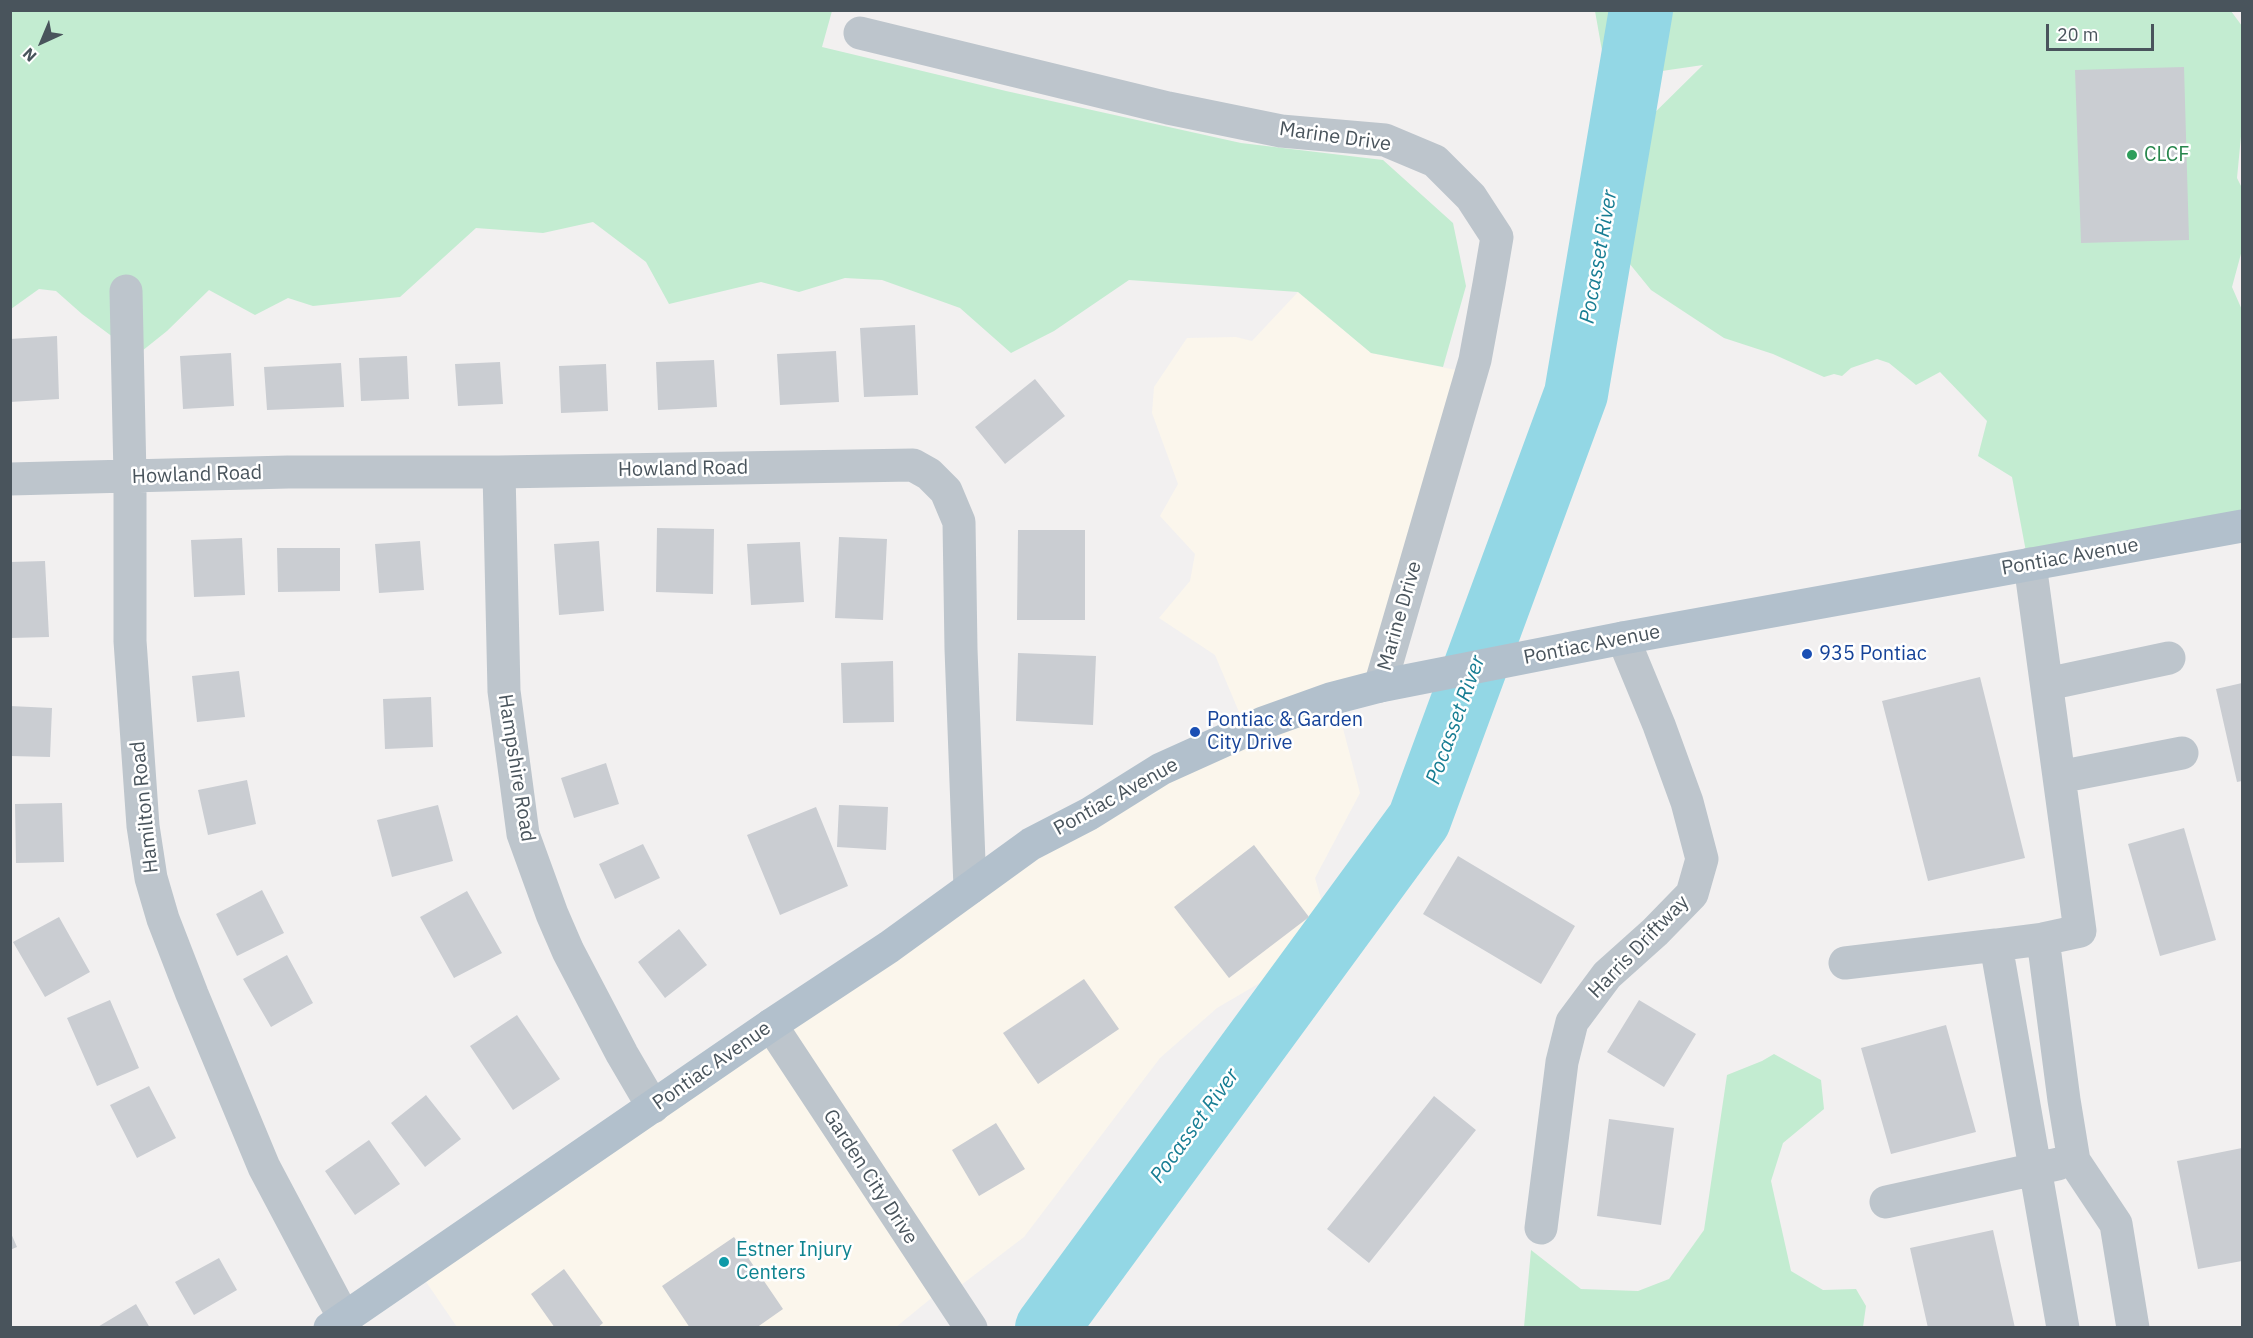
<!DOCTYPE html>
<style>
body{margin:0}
#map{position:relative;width:2253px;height:1338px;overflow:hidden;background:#f2f0f0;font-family:"IBM Plex Sans",sans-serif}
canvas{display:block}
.frame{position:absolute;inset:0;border:12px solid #49545c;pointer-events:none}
.north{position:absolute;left:12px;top:12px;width:60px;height:60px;-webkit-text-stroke:4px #fff;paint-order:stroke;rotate:224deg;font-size:16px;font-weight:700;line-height:24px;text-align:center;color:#49545c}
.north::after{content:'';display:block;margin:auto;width:21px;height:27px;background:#49545c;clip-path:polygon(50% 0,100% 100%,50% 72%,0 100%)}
.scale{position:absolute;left:2046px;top:24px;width:108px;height:27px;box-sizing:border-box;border:3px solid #49545c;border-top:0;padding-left:8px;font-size:18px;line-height:21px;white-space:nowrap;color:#49545c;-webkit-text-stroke:4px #fff;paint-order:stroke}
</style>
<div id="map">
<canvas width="2253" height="1338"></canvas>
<div class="frame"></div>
<div class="north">N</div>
<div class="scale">20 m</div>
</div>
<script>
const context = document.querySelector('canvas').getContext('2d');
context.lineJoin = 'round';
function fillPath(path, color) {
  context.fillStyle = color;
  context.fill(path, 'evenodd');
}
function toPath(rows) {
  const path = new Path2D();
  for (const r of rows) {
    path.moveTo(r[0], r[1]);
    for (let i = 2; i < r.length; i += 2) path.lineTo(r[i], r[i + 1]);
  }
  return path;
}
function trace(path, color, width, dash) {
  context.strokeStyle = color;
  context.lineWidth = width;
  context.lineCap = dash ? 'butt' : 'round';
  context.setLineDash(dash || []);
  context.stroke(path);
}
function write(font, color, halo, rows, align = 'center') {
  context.font = font + ' "IBM Plex Sans",sans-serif';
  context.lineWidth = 5;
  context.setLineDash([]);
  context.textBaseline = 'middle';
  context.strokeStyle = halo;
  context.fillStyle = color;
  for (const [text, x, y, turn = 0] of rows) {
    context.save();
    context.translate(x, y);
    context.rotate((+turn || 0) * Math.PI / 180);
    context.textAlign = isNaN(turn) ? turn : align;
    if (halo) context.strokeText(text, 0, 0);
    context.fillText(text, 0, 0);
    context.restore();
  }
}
const commercial = toPath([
 [1298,292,1371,353,1461,371,1385,659,1336,702,1360,793,1315,878,1333,940,1217,1008,1160,1058,1024,1237,952,1292,934,1296,896,1327,457,1327,418,1270,790,1011,1247,731,1215,655,1159,618,1190,581,1195,554,1160,516,1178,484,1152,413,1154,387,1187,338,1236,337,1252,341]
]);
const green = toPath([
 [11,10,832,11,822,47,1006,91,1241,143,1383,160,1453,223,1466,286,1443,367,1371,353,1298,292,1129,280,1054,331,1011,353,960,308,882,280,845,278,799,292,761,282,669,304,646,262,593,222,543,233,476,228,400,297,313,306,288,298,255,315,209,290,167,331,137,355,82,314,56,291,39,289,11,309],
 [1595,11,2231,11,2242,26,2242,126,2237,178,2242,188,2242,250,2232,287,2242,310,2242,527,2027,557,2012,477,1978,456,1987,421,1940,372,1916,385,1889,363,1877,359,1851,368,1842,376,1834,374,1824,377,1773,354,1724,338,1651,290,1629,263,1605,205,1632,135,1703,65,1607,79],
 [1774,1054,1821,1080,1824,1109,1783,1143,1771,1181,1791,1271,1823,1290,1856,1289,1866,1306,1863,1327,1524,1327,1531,1250,1581,1289,1638,1291,1669,1279,1704,1230,1727,1075,1762,1061]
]);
const river = toPath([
 [1047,1328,1419,820,1576,394,1641,10]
]);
const building = toPath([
 [2184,67,2189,240,2081,243,2075,70],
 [915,325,918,395,864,397,860,328],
 [57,336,59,399,10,402,10,339],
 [836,351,839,402,780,405,777,354],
 [231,353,234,406,183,409,180,356],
 [407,356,409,399,361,401,359,358],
 [714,360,717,407,658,410,656,362],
 [500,362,503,404,458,406,455,364],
 [341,363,344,407,267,410,264,367],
 [606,364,608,411,561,413,559,366],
 [1035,379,1065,416,1005,464,975,427],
 [657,528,714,529,713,594,656,592],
 [1018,530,1085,530,1085,620,1017,620],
 [839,537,887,539,883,620,835,618],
 [242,538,245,595,194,597,191,540],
 [420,541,424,590,379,593,375,544],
 [599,541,604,611,559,615,554,544],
 [800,542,804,602,751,605,747,544],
 [277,548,340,548,340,591,278,592],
 [45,561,49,637,10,638,10,562],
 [1018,653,1096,656,1093,725,1016,721],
 [893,661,894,722,843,723,841,663],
 [239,671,245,717,197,722,192,676],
 [1980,677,2025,858,1928,881,1882,701],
 [2242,683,2242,781,2237,782,2216,689],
 [431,697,433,747,385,749,383,699],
 [10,706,52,708,50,757,10,756],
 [606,763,619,804,574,818,561,778],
 [247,780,256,824,208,835,198,790],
 [62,803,64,862,16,863,15,804],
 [438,805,453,861,392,877,377,820],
 [839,805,888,807,886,850,837,847],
 [816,807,848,886,780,915,747,835],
 [2184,828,2216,940,2160,956,2128,844],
 [643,844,660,878,615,899,599,864],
 [1254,845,1309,917,1229,978,1174,907],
 [1458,856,1575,926,1541,984,1423,914],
 [262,890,284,933,237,956,216,914],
 [467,891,502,953,454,978,420,917],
 [59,917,90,972,45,997,13,942],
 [679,929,707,965,665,998,638,962],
 [287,955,313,1003,271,1027,243,979],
 [1084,979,1119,1029,1038,1084,1003,1033],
 [110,1000,139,1068,97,1086,67,1018],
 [1639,1000,1696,1034,1664,1087,1607,1052],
 [517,1015,560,1079,513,1110,470,1046],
 [1946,1025,1976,1132,1891,1154,1861,1048],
 [149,1086,176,1138,137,1158,110,1105],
 [426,1095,461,1139,425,1167,391,1123],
 [1434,1096,1476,1130,1369,1263,1327,1229],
 [1609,1119,1674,1128,1661,1225,1597,1216],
 [996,1123,1025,1169,979,1196,952,1150],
 [369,1140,400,1184,355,1215,325,1171],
 [2242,1148,2242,1261,2198,1269,2177,1161],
 [1993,1230,2015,1328,1928,1328,1910,1248],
 [10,1231,17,1247,10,1250],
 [734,1237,783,1309,756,1328,690,1328,662,1286],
 [219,1258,237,1290,194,1315,175,1282],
 [564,1269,603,1323,597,1328,555,1328,531,1294],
 [136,1304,150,1328,96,1328]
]);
const minor = toPath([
 [860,33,1168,108,1281,131,1385,140,1435,161,1471,197,1497,237,1489,284,1475,360,1380,686],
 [126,291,130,477,130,641,143,826,151,878,163,919,192,994,264,1167,344,1318],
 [499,472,504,691,523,834,552,914,568,951,622,1054,653,1107],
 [10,479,288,472,499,472,913,465,929,474,946,491,959,522,961,649,970,888],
 [2030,564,2080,931,2043,939,1996,945,2063,1328],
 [2047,684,2169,658],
 [2059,777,2182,753],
 [2043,939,2064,1100,2074,1161,2116,1224,2133,1328],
 [1845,963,1996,945],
 [771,1025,971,1328],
 [1886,1202,2058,1164],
 [1541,1228,1562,1062,1572,1022,1607,975,1655,932,1692,894,1702,859,1687,802,1659,725,1623,638]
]);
const major = toPath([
 [330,1328,771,1025,889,947,1031,844,1089,814,1161,769,1263,723,1330,699,1380,686,1623,638,2242,526]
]);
const markers = [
 [2132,155,6,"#2e9e5b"],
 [1807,654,6,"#1a4fb4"],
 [1195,732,6,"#1a4fb4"],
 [724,1262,6,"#0f9aa8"]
];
const streetNames = [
 ["Marine Drive",1335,137,8],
 ["Howland Road",683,469,-1],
 ["Howland Road",197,475,-2],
 ["Pontiac Avenue",2070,557,-10],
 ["Marine Drive",1400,616,-74],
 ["Pontiac Avenue",1592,645,-11],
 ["Hampshire Road",516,768,81],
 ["Pontiac Avenue",1116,797,-29],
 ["Hamilton Road",145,807,-96],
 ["Harris Driftway",1639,947,-46],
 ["Pontiac Avenue",712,1066,-35],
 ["Garden City Drive",870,1177,57]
];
const leisureNames = [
 ["CLCF",2144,155]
];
const transitNames = [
 ["935 Pontiac",1819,654],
 ["Pontiac & Garden",1207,720],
 ["City Drive",1207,743]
];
const cultureNames = [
 ["Estner Injury",736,1250],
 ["Centers",736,1273]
];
const waterNames = [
 ["Pocasset River",1599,257,-80],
 ["Pocasset River",1456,720,-70],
 ["Pocasset River",1195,1126,-54]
];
fillPath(commercial, '#fbf6ec');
fillPath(green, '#c3ecd1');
trace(river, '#93d7e5', 64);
fillPath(building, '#cacdd2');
trace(minor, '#bdc5cc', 33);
trace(major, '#b2c0cc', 33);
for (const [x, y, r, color] of markers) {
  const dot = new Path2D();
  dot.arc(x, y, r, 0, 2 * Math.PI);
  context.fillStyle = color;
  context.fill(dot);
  trace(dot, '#fff', 2);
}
write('20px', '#49545c', '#fff', streetNames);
write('20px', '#27864d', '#fff', leisureNames, 'left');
write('20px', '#164399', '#fff', transitNames, 'left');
write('20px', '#0d838f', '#fff', cultureNames, 'left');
write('italic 21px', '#177d93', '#fff', waterNames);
</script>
